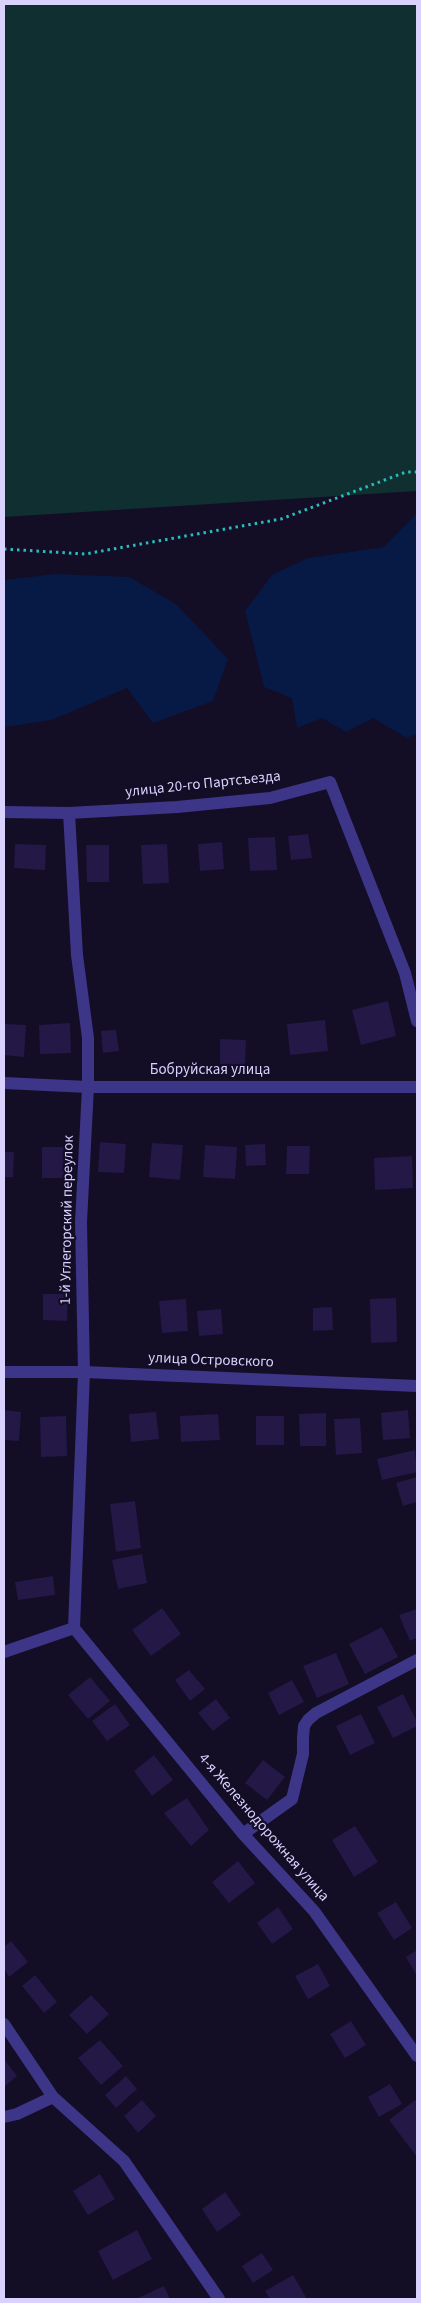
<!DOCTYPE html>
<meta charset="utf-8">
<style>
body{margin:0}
#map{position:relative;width:421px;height:2303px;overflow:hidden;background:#130d25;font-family:"Source Sans 3",sans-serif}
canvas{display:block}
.frame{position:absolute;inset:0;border:5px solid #d9d2ff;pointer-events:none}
</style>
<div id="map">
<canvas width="421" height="2303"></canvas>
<div class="frame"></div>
</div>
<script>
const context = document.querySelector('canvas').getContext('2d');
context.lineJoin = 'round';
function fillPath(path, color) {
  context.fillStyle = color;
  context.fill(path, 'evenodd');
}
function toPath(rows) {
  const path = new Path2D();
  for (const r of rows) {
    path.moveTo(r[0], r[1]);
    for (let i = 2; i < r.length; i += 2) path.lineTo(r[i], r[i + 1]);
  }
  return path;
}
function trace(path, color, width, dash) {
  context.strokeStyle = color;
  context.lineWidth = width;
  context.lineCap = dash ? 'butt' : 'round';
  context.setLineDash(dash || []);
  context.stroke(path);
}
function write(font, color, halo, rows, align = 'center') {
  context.font = font + ' "Source Sans 3",sans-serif';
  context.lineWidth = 4.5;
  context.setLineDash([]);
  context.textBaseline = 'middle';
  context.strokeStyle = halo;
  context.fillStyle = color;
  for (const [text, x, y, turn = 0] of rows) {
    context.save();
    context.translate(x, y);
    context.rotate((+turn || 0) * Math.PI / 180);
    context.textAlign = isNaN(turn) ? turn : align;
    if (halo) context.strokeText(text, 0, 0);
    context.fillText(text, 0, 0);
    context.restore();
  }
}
const green = toPath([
 [4,4,417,4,417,491,4,517]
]);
const water = toPath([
 [417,513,417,734,407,738,373,718,346,732,322,718,297,728,292,698,264,687,245,611,272,575,308,558,384,547],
 [56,574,129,577,176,604,228,659,213,701,153,723,127,688,52,720,4,727,4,580]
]);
const building = toPath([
 [308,834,312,858,291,860,288,836],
 [275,837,277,870,250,871,248,838],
 [222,842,224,869,200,871,198,844],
 [15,844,46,845,45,870,14,868],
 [167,844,169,883,143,884,141,845],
 [86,845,109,845,109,882,87,882],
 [388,1001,396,1036,361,1045,352,1010],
 [325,1020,328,1051,290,1055,287,1024],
 [70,1023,71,1053,40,1054,39,1025],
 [4,1024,26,1025,24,1057,4,1055],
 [116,1030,119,1051,103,1053,101,1031],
 [220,1039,246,1040,245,1065,220,1064],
 [100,1142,126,1144,124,1173,98,1172],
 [152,1143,183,1145,180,1180,149,1177],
 [265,1144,266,1165,246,1166,245,1145],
 [205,1145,237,1147,235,1179,203,1177],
 [287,1146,310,1146,309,1174,286,1174],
 [42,1147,72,1147,71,1178,42,1178],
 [4,1152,14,1152,13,1177,4,1177],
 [412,1156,413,1188,375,1190,374,1158],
 [43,1294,68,1294,67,1321,43,1320],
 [396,1298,397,1342,371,1343,370,1299],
 [186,1299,188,1331,162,1333,159,1301],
 [332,1307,333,1330,313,1331,313,1308],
 [221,1309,223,1334,199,1336,197,1311],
 [4,1410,21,1412,19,1441,4,1440],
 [408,1410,410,1438,383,1440,381,1413],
 [156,1412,159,1439,131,1442,129,1414],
 [326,1413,326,1446,300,1446,299,1414],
 [218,1414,220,1440,181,1442,180,1416],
 [66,1416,67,1456,41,1457,40,1417],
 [256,1416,284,1416,284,1445,256,1445],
 [360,1418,362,1453,336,1455,334,1419],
 [415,1450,417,1472,382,1480,377,1459],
 [417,1477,417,1502,403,1506,396,1483],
 [135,1501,141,1548,116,1552,110,1504],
 [142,1554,147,1583,118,1589,112,1560],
 [53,1576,55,1595,18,1600,15,1582],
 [162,1608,181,1634,151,1656,132,1630],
 [417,1609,417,1638,410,1641,399,1615],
 [382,1627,398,1657,365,1674,349,1644],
 [336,1653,349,1684,317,1698,303,1666],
 [189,1670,205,1689,190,1701,175,1680],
 [90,1677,110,1701,88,1719,68,1695],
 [292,1680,304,1702,279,1715,268,1693],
 [403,1694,417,1722,417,1726,393,1738,377,1707],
 [216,1699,230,1718,213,1731,198,1713],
 [115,1704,130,1725,107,1741,92,1721],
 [361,1714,375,1743,350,1755,336,1726],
 [154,1755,173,1780,152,1796,134,1771],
 [263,1760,285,1777,267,1800,245,1783],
 [187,1798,209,1830,191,1846,164,1813],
 [355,1826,378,1862,354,1877,332,1840],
 [238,1861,255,1883,229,1903,212,1882],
 [396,1902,412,1928,394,1940,377,1913],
 [278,1907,293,1929,272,1944,257,1923],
 [11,1941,28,1962,9,1977,4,1969,4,1947],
 [417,1950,417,1976,406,1957],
 [318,1964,330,1986,308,1999,295,1976],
 [35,1975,57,2002,44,2013,22,1986],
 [91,1995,109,2014,87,2034,69,2015],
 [351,2021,366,2045,345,2058,330,2034],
 [100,2040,123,2066,101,2085,78,2058],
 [4,2059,17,2076,4,2087],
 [126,2076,137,2089,116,2108,105,2095],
 [390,2084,402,2104,379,2117,368,2097],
 [142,2100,156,2116,138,2133,124,2116],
 [415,2100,417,2103,417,2157,389,2120],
 [100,2174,115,2199,88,2215,73,2191],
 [225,2192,241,2215,217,2232,202,2209],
 [137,2230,152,2259,113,2280,98,2251],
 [262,2253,273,2270,253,2283,242,2266],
 [293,2275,307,2299,270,2299,265,2291],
 [164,2286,170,2299,136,2299]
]);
const path = toPath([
 [4,549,85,554,281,519,406,472,417,472]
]);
const minor = toPath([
 [4,812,69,813,177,807,270,798,330,782,405,973,417,1021],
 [69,813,77,955,88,1038,88,1087,81,1222,84,1372,74,1628],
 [4,1083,88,1087,417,1087],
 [74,1628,243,1834,314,1911,417,2056],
 [4,1652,74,1628],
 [243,1834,292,1799,303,1754,303,1738,304,1726,308,1720,316,1713,417,1660],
 [4,2024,53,2097,124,2161,219,2299],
 [4,2117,17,2114,53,2097]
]);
const tertiary = toPath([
 [4,1372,84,1372,417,1386]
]);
const streetNames = [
 ["улица 20-го Партсъезда",203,785,-6],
 ["Бобруйская улица",210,1071],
 ["1-й Углегорский переулок",68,1220,-89],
 ["улица Островского",211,1361,2],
 ["4-я Железнодорожная улица",263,1828,49]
];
fillPath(green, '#102f30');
fillPath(water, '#071a45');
fillPath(building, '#241847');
trace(path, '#27bdbc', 3, [2.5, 4]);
trace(minor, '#3d3587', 12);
trace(tertiary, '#3d3587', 12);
write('15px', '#d9d2ff', '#130d25', streetNames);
</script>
